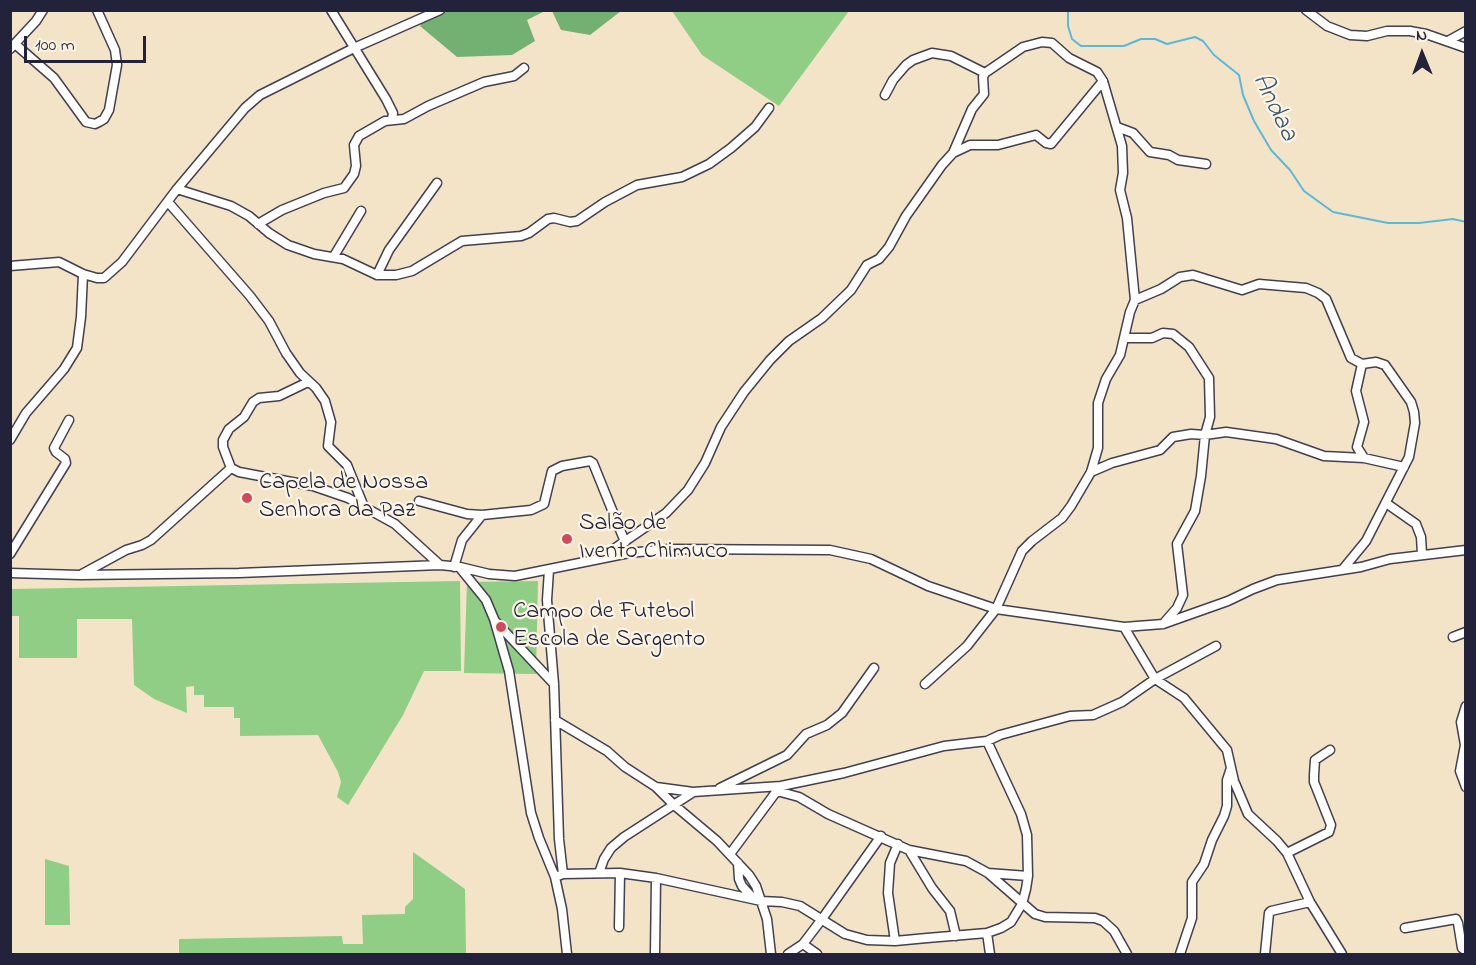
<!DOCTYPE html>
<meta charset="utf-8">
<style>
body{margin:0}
#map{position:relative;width:1476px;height:965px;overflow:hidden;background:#f3e4c7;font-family:"Indie Flower",sans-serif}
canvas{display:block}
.frame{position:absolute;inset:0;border:12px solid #22223b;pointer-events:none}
.north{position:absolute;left:1392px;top:24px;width:60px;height:60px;-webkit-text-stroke:4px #fcf5e5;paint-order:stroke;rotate:359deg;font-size:16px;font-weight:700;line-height:24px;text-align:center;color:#22223b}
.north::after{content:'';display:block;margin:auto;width:21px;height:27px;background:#22223b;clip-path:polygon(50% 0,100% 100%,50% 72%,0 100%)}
.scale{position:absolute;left:24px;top:36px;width:122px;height:27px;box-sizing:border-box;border:3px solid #22223b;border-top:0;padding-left:8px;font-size:18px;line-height:21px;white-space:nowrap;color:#22223b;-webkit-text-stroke:4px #fcf5e5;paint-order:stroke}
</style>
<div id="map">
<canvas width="1476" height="965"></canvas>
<div class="frame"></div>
<div class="north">N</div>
<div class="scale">100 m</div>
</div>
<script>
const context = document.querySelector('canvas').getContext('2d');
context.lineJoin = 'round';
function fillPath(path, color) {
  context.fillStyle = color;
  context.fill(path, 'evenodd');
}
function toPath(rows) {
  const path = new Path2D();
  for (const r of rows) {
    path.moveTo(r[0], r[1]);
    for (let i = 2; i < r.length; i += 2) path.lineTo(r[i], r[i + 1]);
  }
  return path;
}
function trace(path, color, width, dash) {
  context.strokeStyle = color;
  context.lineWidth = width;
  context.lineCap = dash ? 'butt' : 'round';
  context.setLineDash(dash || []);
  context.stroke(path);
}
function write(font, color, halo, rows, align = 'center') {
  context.font = font + ' "Indie Flower",sans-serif';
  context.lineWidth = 4.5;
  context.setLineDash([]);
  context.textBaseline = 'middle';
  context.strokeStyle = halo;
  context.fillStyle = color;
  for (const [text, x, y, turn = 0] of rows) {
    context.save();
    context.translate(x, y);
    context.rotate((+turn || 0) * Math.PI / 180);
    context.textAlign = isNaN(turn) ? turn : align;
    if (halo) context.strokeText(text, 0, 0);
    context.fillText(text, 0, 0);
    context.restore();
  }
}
const green = toPath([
 [672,11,849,11,779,106,702,55],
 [460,581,461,671,424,671,403,715,348,805,337,797,341,782,338,772,318,735,240,736,240,718,234,718,234,707,204,707,204,695,194,695,194,686,186,687,187,713,154,699,134,685,132,619,77,619,77,658,19,658,19,616,11,616,11,589],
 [538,581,536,674,464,673,467,582],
 [413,852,465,889,466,954,179,954,179,939,342,936,343,944,363,944,362,915,405,914,405,907,413,899],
 [45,859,69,866,70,925,45,925]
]);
const forest = toPath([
 [430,11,545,11,527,20,535,41,512,55,457,57,420,26],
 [552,11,621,11,590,35,561,30]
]);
const stream = toPath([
 [1068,10,1068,26,1072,39,1081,46,1124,46,1141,39,1155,39,1167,44,1195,37,1203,41,1214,55,1239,75,1243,95,1254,121,1271,150,1290,170,1304,191,1333,212,1388,223,1419,223,1453,219,1466,222]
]);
const minor = toPath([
 [331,10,386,99,393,113,392,119],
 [1306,10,1327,26,1350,35,1367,36,1387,31,1410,31,1426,34,1466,48],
 [1448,41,1466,31],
 [15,44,54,78,86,122,95,124,99,122,104,119,109,110,117,65,115,50,97,10],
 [10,49,36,21,43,10],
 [885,95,893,80,906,65,913,60,932,53,951,56,985,73],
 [1117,127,1133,133,1150,152,1169,155,1178,160,1206,164],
 [177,189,231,206,249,216,269,233,288,245,314,254,343,259,377,275,396,275,412,271,462,241,521,236,529,233,548,219,554,218,570,222,577,221,605,202,637,185,682,177,709,164,731,148,755,127,769,108],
 [168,202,250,296,269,321,286,353,300,373,316,388,325,401,331,422,328,446,347,465,364,507],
 [258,224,282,210,324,193,344,188,354,174,356,166,354,145,359,136,385,121,404,119,428,106,484,82,514,76,524,68],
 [334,256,361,211],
 [10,266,59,262,83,274,97,278,104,278,122,262,177,189,245,108,260,95,354,48,440,10],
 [377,275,389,250,437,183],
 [1135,300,1161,289,1180,277,1193,275,1242,290,1259,284,1306,288,1318,293,1326,299,1351,358,1362,364,1376,362,1385,365,1411,402,1414,412,1415,423,1409,457,1366,541,1343,569],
 [1124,338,1152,338,1163,333,1173,334,1189,347,1209,378,1210,417,1205,435,1201,476,1195,511,1177,544,1183,595,1177,608,1163,624],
 [1362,364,1356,391,1364,422,1357,447,1364,458],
 [308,382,279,396,259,398,253,402,244,417,229,429,223,440,223,447,231,468,239,472,313,486,348,498,395,524,440,565],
 [10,440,26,413,64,369,77,348,81,317,83,274],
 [1091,472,1112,463,1160,450,1173,437,1191,434,1205,435,1226,432,1276,439,1324,456,1364,458,1404,467],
 [419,501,467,514,482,515,531,510,544,504,552,471,562,466,590,461,593,463,625,542],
 [1386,503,1416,524,1421,537,1422,554],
 [10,554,66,463,65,459,56,452,54,448,69,420],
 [605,555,666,513,688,490,705,463,721,427,744,392,770,360,789,341,822,318,851,290,867,265,879,259,889,247,906,216,942,165,953,153,970,145,998,145,1036,135,1046,143,1051,144,1103,81],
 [454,567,462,540,482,515],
 [460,568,486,600,494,619,509,671,531,813,539,838,555,877,562,909,567,954],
 [549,570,547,600,554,684,559,839,563,874],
 [10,573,80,575,239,573,440,565,460,567,489,574,515,576,629,553,669,549,830,550,871,559,928,586,996,609,1124,627,1155,679,1184,698,1227,750,1234,781,1248,814,1277,841,1287,853,1310,902,1342,954],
 [82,574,126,550,142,545,151,540,231,468],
 [495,621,554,684],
 [1124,627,1163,624,1228,601,1253,589,1277,580,1361,567,1390,559,1466,550],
 [1453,637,1466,632],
 [925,684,967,646,996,609,1022,551,1032,541,1062,518,1071,506,1091,472,1098,448,1098,403,1106,379,1120,355,1130,312,1135,300,1127,218,1120,190,1123,173,1122,146,1103,81,1097,72,1069,58,1052,43,1042,42,1023,47,985,73,983,77,984,94,972,109,953,153],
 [1466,706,1461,722,1465,745,1460,771,1466,787],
 [555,720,607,751,625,767,656,787,693,792,781,786,844,773,944,746,987,741,1000,735,1070,716,1093,715,1122,702,1155,679,1216,646],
 [656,787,673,804,717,841,749,875,756,886,767,919,771,954],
 [720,788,787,755,806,734,827,725,842,713,874,668],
 [777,791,799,797,828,814,909,850,966,861,988,873,1035,914,1045,917,1095,918,1103,921,1114,931,1127,954],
 [909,850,932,888,950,911,956,936],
 [1287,853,1329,832,1331,825,1314,782,1314,775,1315,760,1330,750],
 [730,854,779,788],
 [738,863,739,879,742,886,752,897],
 [599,873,604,859,611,848,624,837,692,793],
 [988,873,1028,876],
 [555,877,563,874,620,873,656,878,761,901,782,902,800,906,845,934,867,940,895,941,927,938,987,933,1001,928,1011,922,1022,904,1026,889,1028,876,1027,835,1021,814,987,741],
 [619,927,620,873],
 [1405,928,1456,919,1458,923,1462,948,1466,951],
 [987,933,990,954],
 [895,941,888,893,890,863,898,844],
 [803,944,817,954],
 [655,954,656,878],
 [788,954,803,944,822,919,881,836],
 [1180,954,1192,918,1192,882,1204,864,1212,840,1224,816,1227,806,1227,780,1231,768],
 [1265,954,1269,913,1271,911,1310,902]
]);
const markers = [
 [247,498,6,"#d1495b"],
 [567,539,6,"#d1495b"],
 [501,627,6,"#d1495b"]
];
const poiNames = [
 ["Capela de Nossa",259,484],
 ["Senhora da Paz",259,512],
 ["Salão de",579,525],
 ["Ivento Chimuco",579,553],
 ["Campo de Futebol",513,613],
 ["Escola de Sargento",513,641]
];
const waterNames = [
 ["Andaa",1273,108,64]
];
fillPath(green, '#8fce84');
fillPath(forest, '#73b172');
trace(stream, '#5ab9d9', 2);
trace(minor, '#413f50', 11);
trace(minor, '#fff', 8);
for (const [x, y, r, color] of markers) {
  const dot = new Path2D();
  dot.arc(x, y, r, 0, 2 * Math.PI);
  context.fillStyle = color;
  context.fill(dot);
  trace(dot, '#fcf5e5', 2);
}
write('24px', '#22223b', '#fcf5e5', poiNames, 'left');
write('italic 26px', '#365772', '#fcf5e5', waterNames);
</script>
